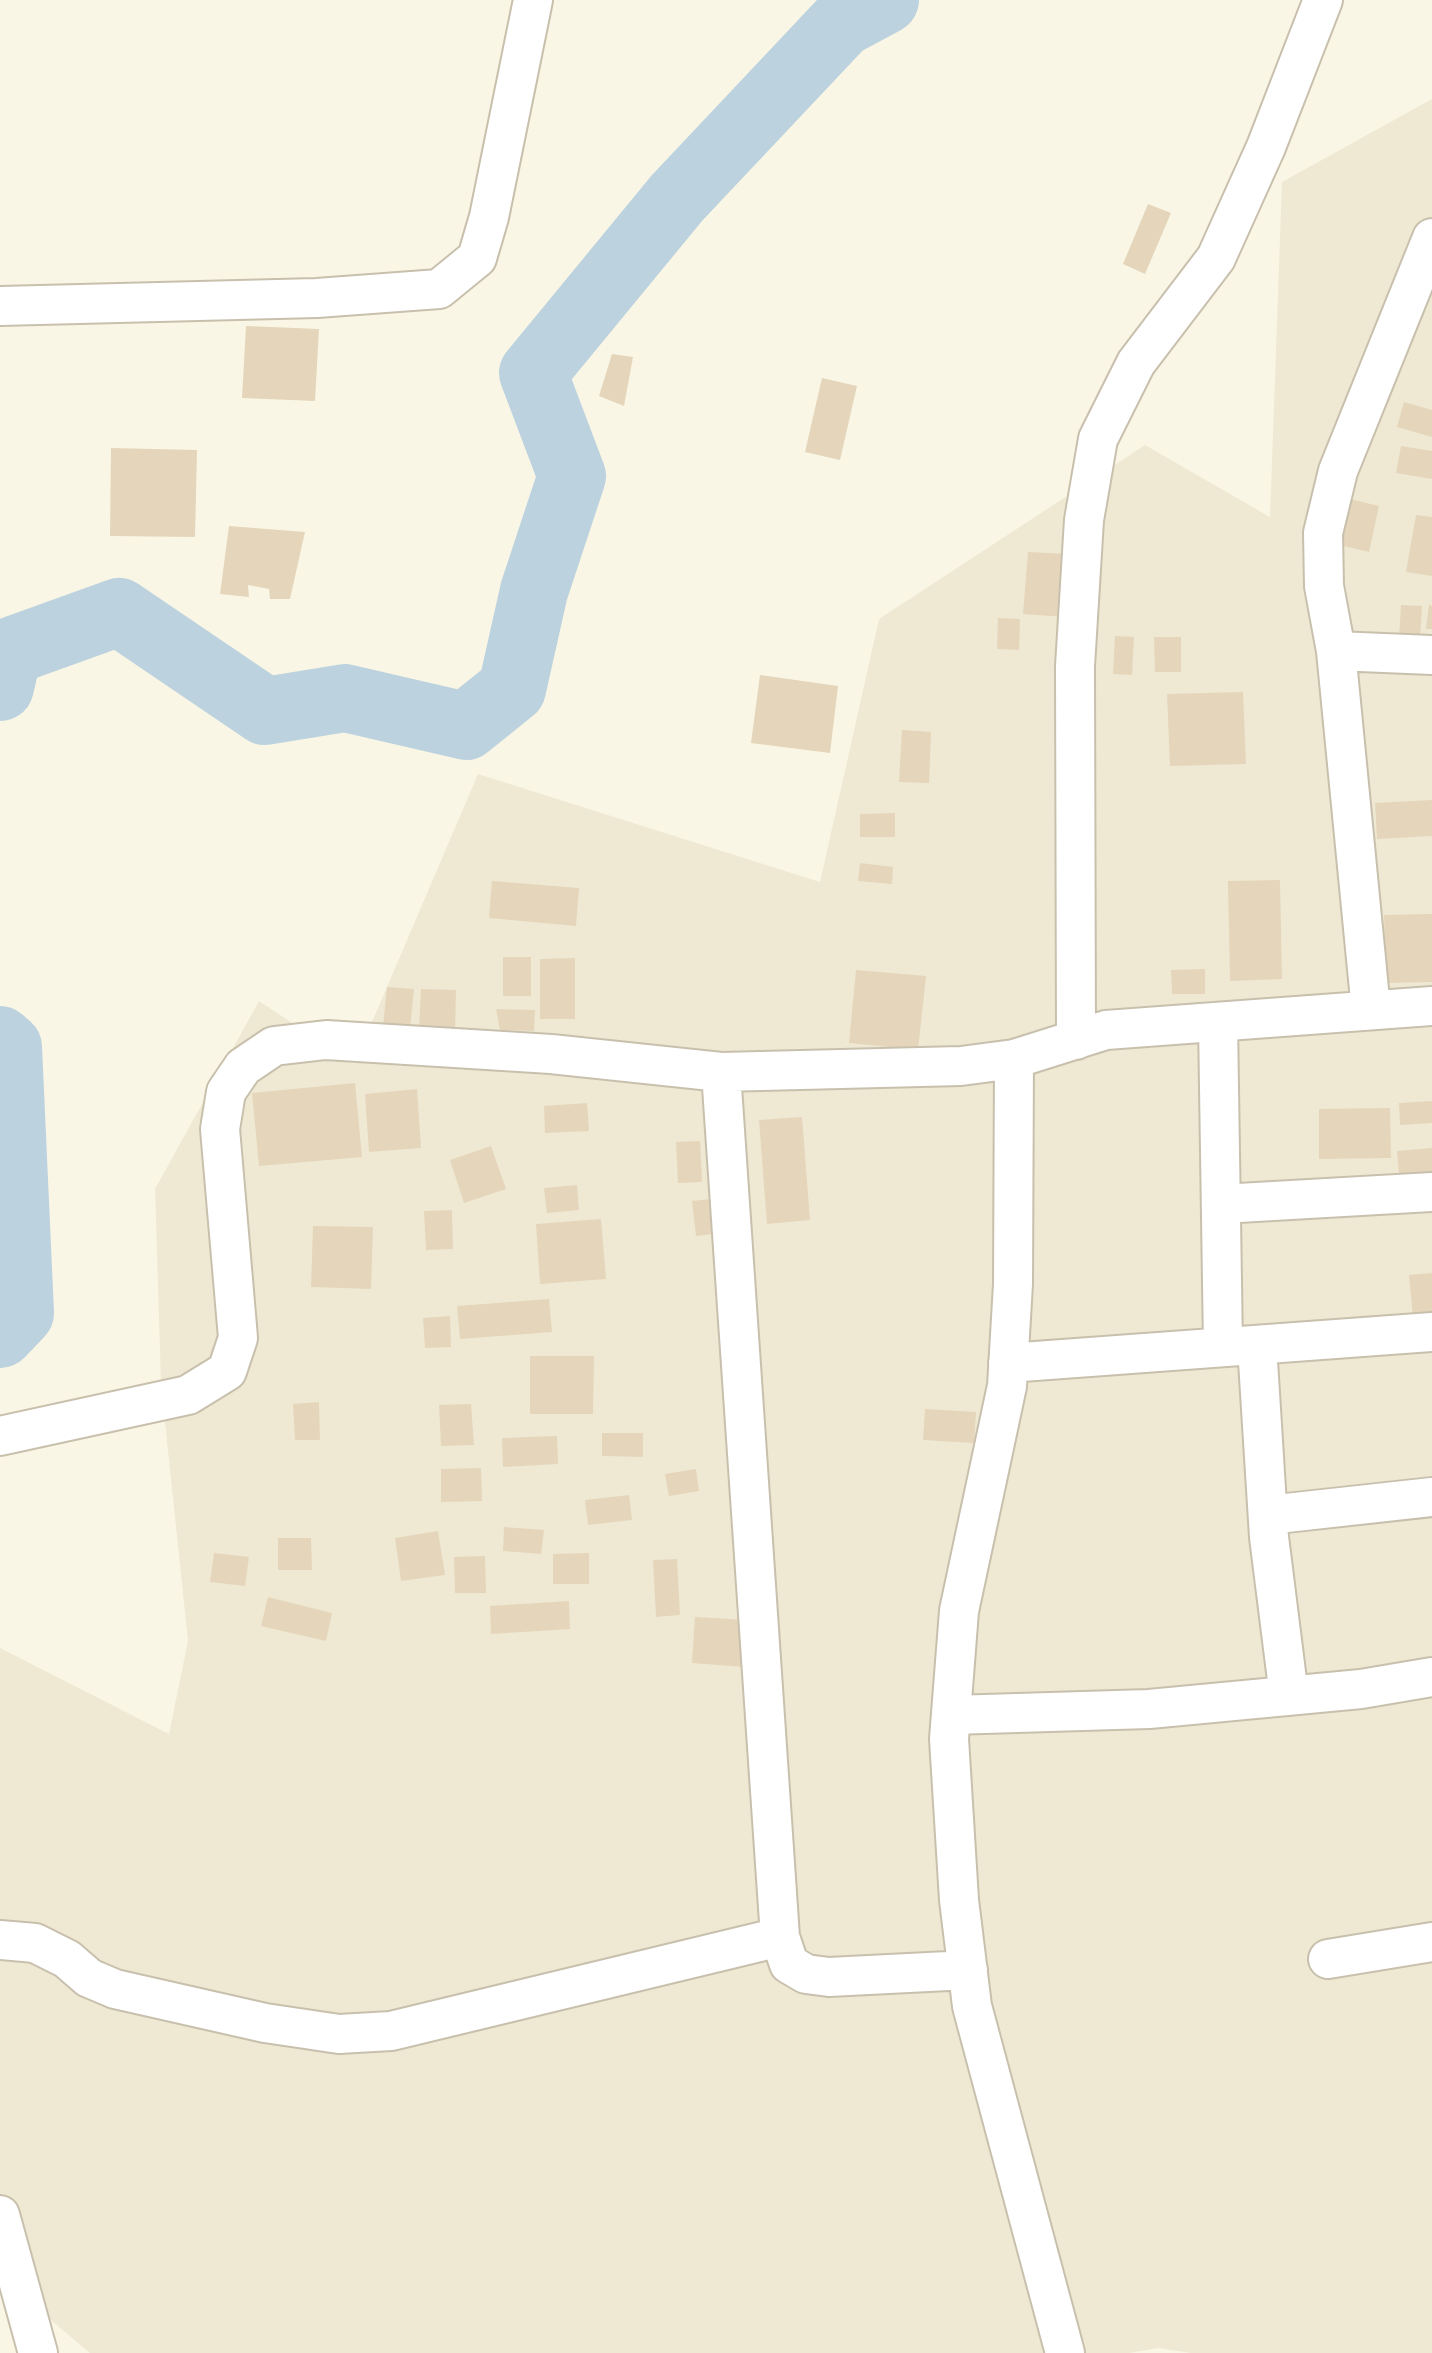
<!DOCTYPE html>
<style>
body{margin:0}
canvas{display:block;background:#f9f6e5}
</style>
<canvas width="1432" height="2353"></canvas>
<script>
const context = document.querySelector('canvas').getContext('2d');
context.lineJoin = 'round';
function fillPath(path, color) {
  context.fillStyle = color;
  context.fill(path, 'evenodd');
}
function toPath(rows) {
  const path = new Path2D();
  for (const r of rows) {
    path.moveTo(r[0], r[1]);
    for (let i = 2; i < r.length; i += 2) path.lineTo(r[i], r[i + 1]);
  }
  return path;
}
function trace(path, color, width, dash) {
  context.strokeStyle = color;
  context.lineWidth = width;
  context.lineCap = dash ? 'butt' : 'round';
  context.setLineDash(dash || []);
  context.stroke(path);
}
const residential = toPath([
 [1432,99,1432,2353,1191,2353,1158,2348,1129,2353,90,2353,46,2316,0,2286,0,1648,169,1734,188,1641,161,1384,155,1189,259,1001,354,1064,478,774,820,882,879,619,1145,445,1270,517,1282,182]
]);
const river = toPath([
 [0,687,8,652,119,612,265,711,345,698,466,726,512,689,534,591,572,476,533,373,677,198,842,23,885,0],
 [0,1040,8,1047,20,1313,0,1334]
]);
const building = toPath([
 [1148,204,1171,213,1145,274,1123,264],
 [246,326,319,329,315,401,242,398],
 [612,354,633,357,624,406,599,396],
 [822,378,857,386,840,460,805,452],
 [1404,402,1432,410,1432,437,1397,427],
 [1401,446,1432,451,1432,479,1396,473],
 [111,448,197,450,195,537,110,536],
 [1350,499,1379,506,1369,552,1340,545],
 [1416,515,1432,517,1432,576,1406,572],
 [229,526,305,532,290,599,270,599,269,589,248,585,249,597,220,594],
 [1028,552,1069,554,1065,617,1023,614],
 [1401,605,1422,606,1420,639,1399,638],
 [1429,605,1432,606,1432,629,1426,629],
 [998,618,1020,619,1019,650,997,649],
 [1115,636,1134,637,1132,675,1113,674],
 [1154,637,1181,637,1181,672,1155,672],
 [760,675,838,686,830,753,751,743],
 [1243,692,1246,764,1170,766,1167,694],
 [902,730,931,732,929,783,899,782],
 [1432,800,1432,836,1377,839,1375,803],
 [895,813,895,837,860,837,860,814],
 [860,863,893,867,892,884,858,881],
 [1280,880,1282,979,1230,981,1228,881],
 [492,881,579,888,576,926,489,918],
 [1432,914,1432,982,1386,983,1384,915],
 [503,957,531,957,531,996,503,996],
 [575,958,575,1019,540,1019,540,959],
 [1205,969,1205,994,1172,994,1171,970],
 [856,970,926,976,918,1050,849,1043],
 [387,987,414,989,410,1028,383,1026],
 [421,989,456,990,455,1033,419,1031],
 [496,1009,535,1010,534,1031,500,1030],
 [355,1083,362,1157,259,1166,252,1093],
 [417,1089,421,1148,369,1152,365,1094],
 [1432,1101,1432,1123,1400,1125,1399,1103],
 [587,1103,589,1131,545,1133,544,1106],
 [1390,1108,1391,1158,1319,1159,1319,1109],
 [802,1117,810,1220,767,1224,759,1120],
 [700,1141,702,1182,678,1183,676,1142],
 [491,1146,506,1189,464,1203,450,1160],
 [1432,1148,1432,1171,1399,1174,1397,1151],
 [577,1185,579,1210,547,1213,544,1188],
 [719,1198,722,1233,696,1236,692,1201],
 [452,1210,453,1249,426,1250,424,1211],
 [601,1219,606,1279,540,1284,536,1224],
 [313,1226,373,1227,371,1289,311,1287],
 [1432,1273,1432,1316,1413,1317,1409,1275],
 [549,1299,552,1332,460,1339,457,1306],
 [450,1316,451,1347,425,1348,423,1318],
 [530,1356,594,1356,593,1414,530,1414],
 [319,1402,320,1440,295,1440,293,1404],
 [471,1404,474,1445,441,1446,439,1405],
 [925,1409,976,1412,974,1443,923,1440],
 [602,1433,643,1433,643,1457,602,1456],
 [557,1436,558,1464,503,1467,502,1438],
 [481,1468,482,1501,441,1502,441,1469],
 [696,1469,699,1491,669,1496,665,1474],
 [629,1495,632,1520,588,1525,585,1500],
 [504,1527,544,1530,541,1554,503,1551],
 [438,1531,445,1575,401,1581,395,1538],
 [278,1538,311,1538,312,1570,278,1570],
 [214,1553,249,1557,245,1586,210,1582],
 [589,1553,589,1584,553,1584,553,1554],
 [485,1556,486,1593,455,1593,454,1557],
 [677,1559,680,1615,656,1617,653,1560],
 [268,1597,332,1613,326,1641,261,1626],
 [569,1601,570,1629,491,1634,490,1606],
 [695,1617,747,1620,745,1667,692,1663]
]);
const minor = toPath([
 [0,306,317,298,439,289,477,258,489,217,533,0],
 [1336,651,1432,655],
 [1371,1010,1336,651,1324,586,1323,533,1338,471,1432,238],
 [1218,1022,1223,1347],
 [1076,1040,1075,666,1084,520,1098,439,1136,363,1216,258,1266,147,1323,0],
 [1014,1059,1013,1284,1007,1386,959,1611,949,1739,959,1900,972,2006,1065,2353],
 [721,1072,780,1937,789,1964,806,1974,829,1977,968,1970],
 [1221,1204,1432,1192],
 [1257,1345,1269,1537,1289,1696],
 [1008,1363,1432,1332],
 [0,1436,188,1395,227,1371,238,1338,220,1129,226,1092,243,1067,274,1046,326,1040,551,1054,721,1072,961,1066,1014,1059,1106,1030,1432,1006],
 [1268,1515,1432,1497],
 [951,1715,1149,1709,1361,1689,1432,1677],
 [0,1940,35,1943,67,1959,89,1978,115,1989,265,2023,339,2034,391,2031,780,1937],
 [1328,1959,1432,1942],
 [0,2215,38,2353]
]);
fillPath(residential, '#efe9d4');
trace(river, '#bcd2df', 68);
fillPath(building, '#e5d6bb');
trace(minor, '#c8c0ad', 42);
trace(minor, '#fff', 38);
</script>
